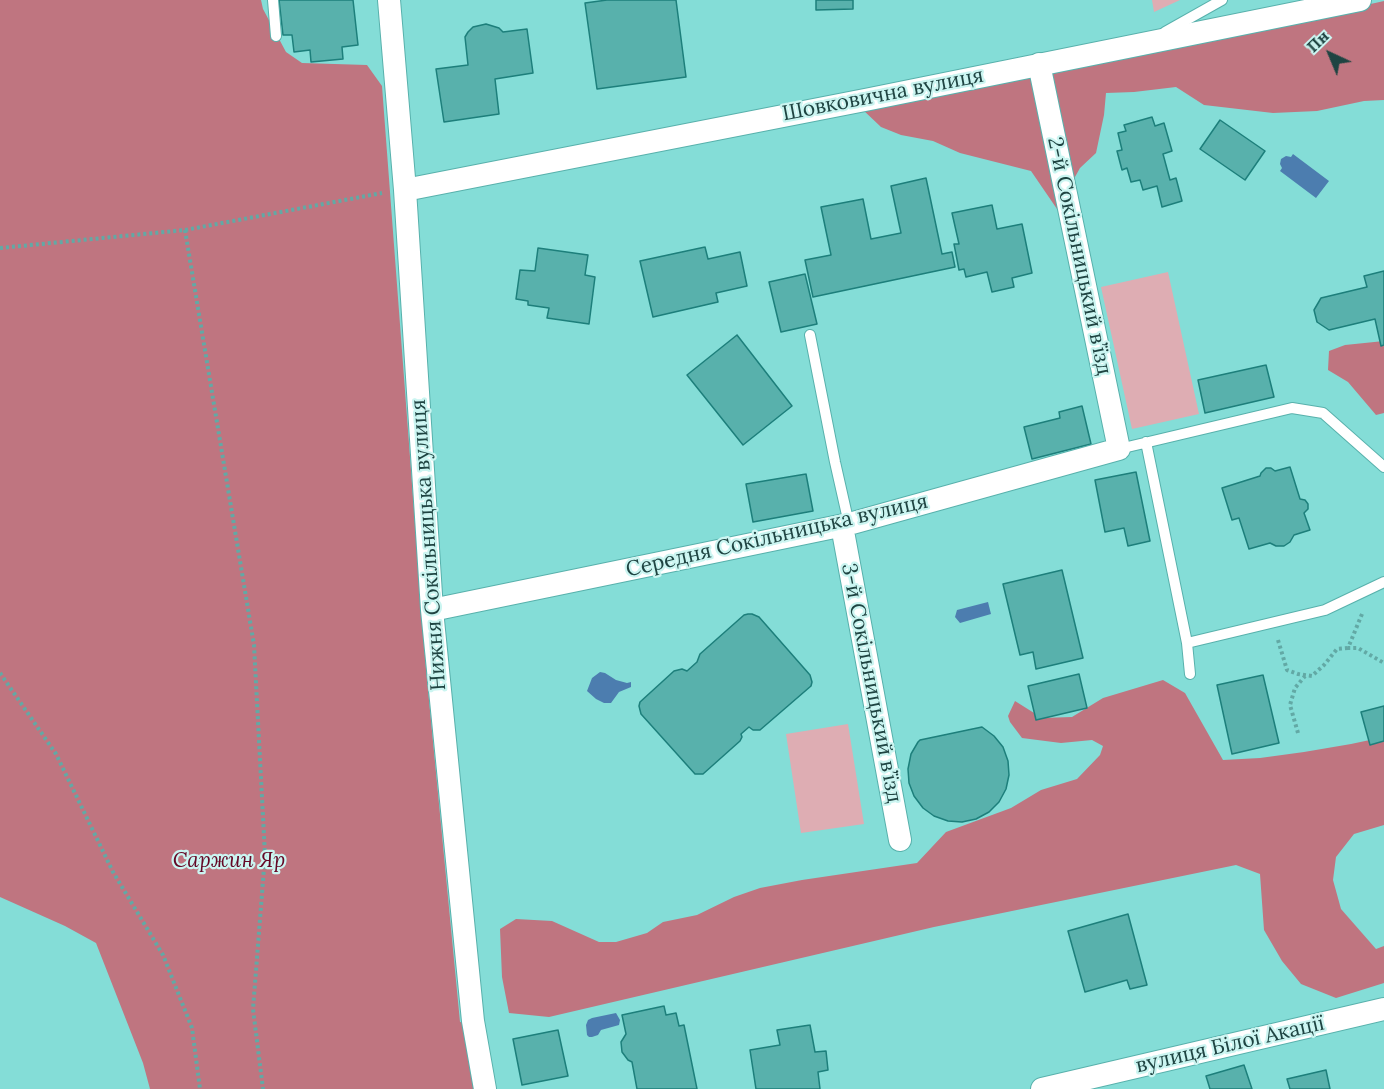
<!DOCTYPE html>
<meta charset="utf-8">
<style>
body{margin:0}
#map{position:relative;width:1384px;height:1089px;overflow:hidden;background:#84ddd7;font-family:Lora,serif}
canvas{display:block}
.north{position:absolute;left:1300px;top:24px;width:60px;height:60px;-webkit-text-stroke:4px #cbf5f1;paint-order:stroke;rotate:316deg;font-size:16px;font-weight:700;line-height:24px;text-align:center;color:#1f4442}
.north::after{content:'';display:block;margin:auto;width:21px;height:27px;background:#1f4442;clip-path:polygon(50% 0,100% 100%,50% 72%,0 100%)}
</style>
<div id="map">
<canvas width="1384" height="1089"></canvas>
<div class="north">Пн</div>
</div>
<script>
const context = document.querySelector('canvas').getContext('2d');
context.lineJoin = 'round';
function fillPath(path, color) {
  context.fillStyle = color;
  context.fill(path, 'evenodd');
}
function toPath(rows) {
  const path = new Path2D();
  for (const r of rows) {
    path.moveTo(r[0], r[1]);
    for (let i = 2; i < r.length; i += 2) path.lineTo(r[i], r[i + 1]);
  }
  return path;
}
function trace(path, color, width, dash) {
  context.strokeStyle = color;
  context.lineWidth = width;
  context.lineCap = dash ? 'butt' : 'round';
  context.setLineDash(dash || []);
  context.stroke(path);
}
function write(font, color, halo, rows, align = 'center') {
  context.font = font + ' Lora,serif';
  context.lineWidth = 4.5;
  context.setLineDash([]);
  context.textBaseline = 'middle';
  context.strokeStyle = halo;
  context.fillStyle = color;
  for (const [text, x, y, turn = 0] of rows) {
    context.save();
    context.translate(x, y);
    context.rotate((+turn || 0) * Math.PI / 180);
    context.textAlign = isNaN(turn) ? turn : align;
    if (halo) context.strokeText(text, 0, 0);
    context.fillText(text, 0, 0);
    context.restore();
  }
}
const green = toPath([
 [1152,0,1180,0,1154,12],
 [1168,272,1199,414,1132,429,1101,287],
 [848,724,864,824,801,833,786,734]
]);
const forest = toPath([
 [0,0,261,0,263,9,286,52,302,63,367,65,382,86,426,669,460,1022,467,1023,477,1089,150,1089,143,1063,96,943,65,926,0,897],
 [1384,1,1384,100,1364,101,1317,111,1273,113,1204,105,1176,87,1134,92,1106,93,1104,115,1096,153,1080,168,1057,209,1031,171,960,153,933,141,901,135,881,127,862,109,1268,27],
 [1384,341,1384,413,1376,415,1348,382,1328,370,1329,351,1345,345],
 [1163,680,1185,693,1223,760,1260,758,1304,752,1351,744,1384,737,1384,825,1354,834,1336,857,1333,880,1341,909,1376,949,1384,946,1384,983,1336,998,1301,984,1282,961,1264,930,1260,874,1236,865,934,927,549,1017,509,1013,502,977,500,929,516,919,552,921,599,942,616,942,647,933,663,922,697,915,734,897,760,888,802,880,917,863,946,832,1011,808,1041,790,1077,779,1100,755,1103,746,1092,740,1061,743,1022,738,1010,722,1008,716,1015,701,1042,718,1072,717,1103,698]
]);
const water = toPath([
 [1293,154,1329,181,1316,198,1280,171,1282,168,1280,164,1281,159,1286,156,1291,157],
 [988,602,991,614,960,623,955,617,957,610],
 [600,672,605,673,616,680,627,683,631,682,631,687,619,692,611,703,604,703,596,699,587,691,592,678],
 [616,1013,620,1020,619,1025,601,1030,598,1035,592,1037,589,1037,587,1035,586,1025,588,1020,592,1018]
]);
const building = toPath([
 [279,0,353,0,358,45,342,47,343,59,311,62,310,50,294,52,292,35,283,35,279,0],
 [607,0,676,0,686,77,597,89,585,3,607,0],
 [816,0,853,0,853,9,816,10,816,0],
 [486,24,499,28,503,32,527,29,533,73,495,79,499,114,444,122,436,69,468,65,465,37,468,32,473,27,486,24],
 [1152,117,1155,126,1164,123,1172,151,1163,154,1170,180,1176,178,1182,201,1162,207,1157,186,1143,190,1140,180,1131,182,1127,168,1122,170,1117,151,1122,150,1118,133,1126,131,1124,125,1152,117],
 [1220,120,1265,151,1245,180,1200,149,1220,120],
 [926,178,942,254,952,252,955,267,813,297,805,260,831,255,821,207,863,199,871,239,901,233,891,186,926,178],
 [992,205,997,229,1022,224,1032,273,1012,278,1014,287,992,292,987,272,966,277,964,269,959,270,954,244,959,244,952,213,992,205],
 [705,247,708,259,740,252,747,286,716,293,718,302,653,317,640,261,705,247],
 [538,248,588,255,585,275,595,277,589,324,547,318,549,308,528,305,528,301,516,299,520,270,535,271,538,248],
 [1384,271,1384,345,1381,346,1375,319,1329,330,1317,322,1314,310,1321,298,1367,287,1364,276,1384,271],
 [805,274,817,324,781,332,769,282,805,274],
 [737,335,792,406,743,445,687,375,737,335],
 [1266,365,1274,397,1205,413,1198,380,1266,365],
 [1082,406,1091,444,1032,459,1024,427,1060,418,1059,412,1082,406],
 [1290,467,1300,499,1305,500,1308,504,1308,509,1304,513,1310,530,1294,535,1290,542,1284,546,1276,546,1270,543,1249,549,1239,518,1232,520,1222,488,1260,476,1261,473,1266,468,1271,468,1275,471,1290,467],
 [1136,472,1150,541,1128,546,1124,528,1105,532,1095,480,1136,472],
 [806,474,813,511,753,522,746,484,806,474],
 [1062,570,1083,658,1036,669,1033,652,1020,655,1003,584,1062,570],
 [748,614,752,614,759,617,810,675,812,682,811,686,760,730,753,730,749,727,741,734,742,737,740,741,703,774,695,774,641,714,639,706,640,702,674,671,682,669,687,671,697,662,700,654,744,615,748,614],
 [1079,674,1087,708,1036,720,1028,686,1079,674],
 [1263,675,1279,743,1232,754,1217,685,1263,675],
 [1384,706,1384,741,1370,745,1361,712,1384,706],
 [982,727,994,736,1003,747,1008,761,1009,775,1006,789,999,802,989,812,976,819,962,822,948,821,934,816,923,808,914,796,909,783,908,769,911,754,918,742,920,740,982,727],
 [1128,914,1147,985,1130,989,1127,980,1085,992,1068,931,1128,914],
 [664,1006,666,1015,676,1013,679,1026,684,1025,697,1089,637,1089,632,1062,628,1060,622,1052,621,1042,626,1034,622,1015,664,1006],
 [810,1025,815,1052,826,1051,828,1070,818,1072,820,1089,756,1089,750,1050,780,1045,777,1030,810,1025],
 [558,1030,568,1076,522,1085,513,1039,558,1030],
 [1244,1065,1252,1089,1210,1089,1206,1076,1244,1065],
 [1326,1070,1330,1089,1290,1089,1287,1079,1326,1070]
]);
const path = toPath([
 [185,230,254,645,265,855,253,1009,263,1089],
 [0,248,185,230,382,193],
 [1362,614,1348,648,1358,648,1384,663],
 [1278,640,1287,670,1298,674,1312,676,1324,665,1337,649,1348,648],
 [0,673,56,754,113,872,163,955,192,1028,200,1089],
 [1298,733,1290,705,1295,688,1305,676]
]);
const service = toPath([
 [273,0,276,36],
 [1165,32,1222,0],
 [810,335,835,462,849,524],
 [1146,442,1187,643,1190,674],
 [1119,449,1292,408,1323,413,1384,467],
 [1187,643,1325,610,1384,582]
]);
const minor = toPath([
 [389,0,405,190,432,610,473,1021,485,1089],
 [405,190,870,99,1360,0],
 [842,526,900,840],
 [432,610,849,524,1119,449,1039,64],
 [1042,1089,1384,1009]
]);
const streetNames = [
 ["Шовковична вулиця",883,95,-11],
 ["2-й Сокільницький в’їзд",1079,256,78],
 ["Середня Сокільницька вулиця",777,536,-13],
 ["Нижня Сокільницька вулиця",429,545,-94],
 ["3-й Сокільницький в’їзд",871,683,79],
 ["вулиця Білої Акації",1230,1045,-13]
];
const parkNames = [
 ["Саржин Яр",229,861]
];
fillPath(green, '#deadb3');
fillPath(forest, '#bf7580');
fillPath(water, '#4c7daf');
fillPath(building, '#58b1ac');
trace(building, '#1d7f7b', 1.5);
trace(service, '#58b1ac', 12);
trace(minor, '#58b1ac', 24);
trace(path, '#62a9a5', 4, [3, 3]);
trace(service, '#fff', 10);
trace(minor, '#fff', 22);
write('21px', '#1f4442', '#cbf5f1', streetNames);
write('italic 21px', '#640725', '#cbf5f1', parkNames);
</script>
